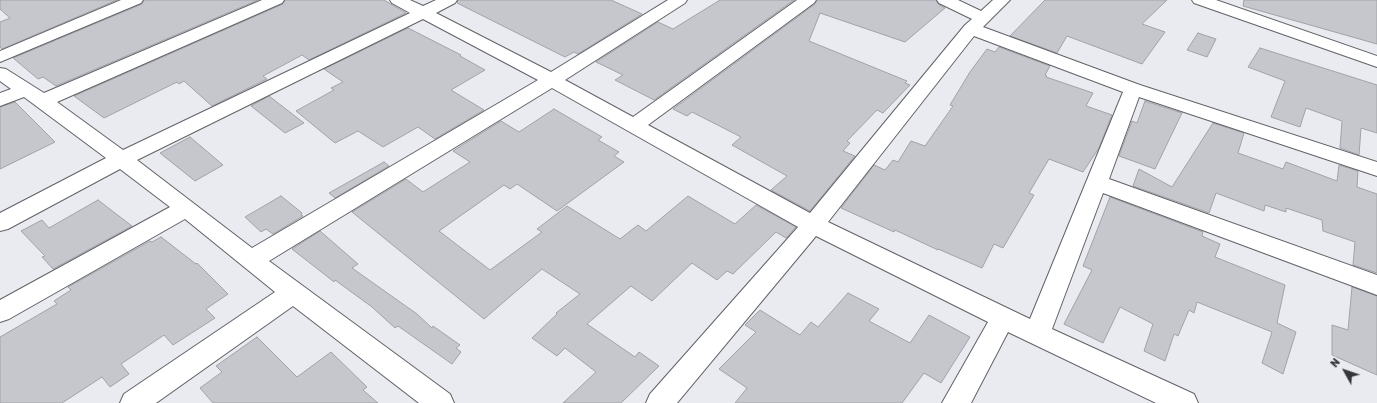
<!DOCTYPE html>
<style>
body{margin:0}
#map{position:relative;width:1377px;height:403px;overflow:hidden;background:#e9ebf1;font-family:Rubik,sans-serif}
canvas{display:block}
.north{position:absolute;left:1325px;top:351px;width:40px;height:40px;-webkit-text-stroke:3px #e9ebf1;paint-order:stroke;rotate:310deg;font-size:11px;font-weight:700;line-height:16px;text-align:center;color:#363739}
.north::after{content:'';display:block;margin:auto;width:14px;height:18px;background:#363739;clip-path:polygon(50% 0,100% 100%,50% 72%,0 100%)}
</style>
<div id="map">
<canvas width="1377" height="403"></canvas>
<div class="north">N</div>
</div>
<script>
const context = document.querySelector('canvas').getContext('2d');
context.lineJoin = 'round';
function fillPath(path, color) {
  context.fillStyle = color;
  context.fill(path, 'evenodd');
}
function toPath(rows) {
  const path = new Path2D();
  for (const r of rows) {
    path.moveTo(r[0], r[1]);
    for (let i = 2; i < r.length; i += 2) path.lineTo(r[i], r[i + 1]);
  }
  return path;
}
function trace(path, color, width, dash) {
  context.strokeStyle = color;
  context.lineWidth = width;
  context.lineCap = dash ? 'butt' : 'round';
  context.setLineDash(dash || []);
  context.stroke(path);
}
const building = toPath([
 [0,0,117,0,2,49,0,47,0,22,10,18,0,9,0,0],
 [144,0,258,0,56,86,43,77,38,79,13,58,142,4,144,0],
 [285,0,384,0,406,13,309,60,302,55,263,76,267,79,212,106,184,81,179,84,177,82,104,118,74,96,283,4,285,0],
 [458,0,611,0,642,14,578,54,574,52,565,57,457,3,458,0],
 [720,0,794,0,654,100,615,80,623,75,596,62,658,22,673,29,720,0],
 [817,0,936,0,938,4,945,8,905,42,820,13,809,41,907,81,905,83,910,85,883,113,877,110,847,141,850,143,843,151,855,156,810,211,771,190,787,176,732,145,741,137,692,112,687,116,673,109,815,4,817,0],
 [1045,0,1167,0,1142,24,1165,32,1142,64,1067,36,1057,53,1010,36,1045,0],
 [1244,0,1377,0,1377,44,1243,6,1244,0],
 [408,28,461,55,460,56,485,70,451,90,484,110,435,139,418,127,383,147,358,131,335,143,296,111,334,90,331,88,343,82,324,69,408,28],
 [1198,33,1216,39,1207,57,1187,50,1198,33],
 [999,47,1050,66,1045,75,1047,76,1046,77,1093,93,1086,106,1112,115,1099,148,1083,172,1049,159,1029,193,1034,195,1003,248,994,244,982,268,938,249,938,250,895,230,894,232,841,208,874,165,885,170,893,160,898,162,911,141,925,146,953,106,950,105,970,72,987,49,995,52,999,47],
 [1260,48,1377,85,1377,133,1361,128,1359,155,1340,148,1342,121,1306,108,1300,127,1271,117,1285,81,1248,67,1260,48],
 [269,96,304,123,285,133,251,106,269,96],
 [1145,101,1182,113,1155,169,1119,156,1132,121,1137,123,1145,101],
 [15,102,55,142,0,169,0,107,15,102],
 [554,109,602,137,598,140,619,152,614,156,624,162,557,211,517,184,510,189,504,185,439,231,490,270,542,232,537,229,567,206,620,239,638,225,646,231,688,196,735,224,756,205,796,227,786,238,776,232,733,274,727,271,717,280,692,263,652,301,631,286,587,324,635,357,639,352,659,366,621,403,563,403,596,372,565,348,557,356,532,338,557,314,556,313,580,294,542,269,484,319,352,212,406,179,423,192,470,162,453,151,501,121,519,132,554,109],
 [1213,123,1244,133,1238,153,1283,169,1286,162,1337,181,1339,165,1358,171,1357,187,1377,194,1377,273,1353,265,1355,242,1323,231,1322,220,1286,208,1286,212,1265,205,1264,211,1216,193,1209,213,1133,186,1139,169,1172,187,1213,123],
 [190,137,223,165,195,181,160,153,190,137],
 [384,162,389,166,335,198,329,193,384,162],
 [281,196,302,213,301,215,303,216,273,234,266,229,261,232,245,217,281,196],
 [1110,197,1203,232,1202,236,1220,244,1215,257,1285,285,1277,323,1296,332,1283,374,1262,363,1272,332,1197,302,1194,313,1189,310,1178,336,1174,334,1165,361,1144,351,1153,324,1120,307,1103,343,1064,324,1092,270,1083,266,1110,197],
 [98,200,132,226,53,269,42,257,45,256,21,231,42,220,49,228,98,200],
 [320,231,358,264,352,268,417,314,432,328,433,326,460,345,456,348,461,352,452,364,398,326,395,328,372,307,335,280,334,282,324,274,292,249,320,231],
 [161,237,196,264,197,263,228,294,206,309,215,318,173,345,164,335,121,364,129,374,110,387,102,377,62,403,0,403,0,337,57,304,54,301,71,290,68,287,150,241,152,242,161,237],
 [1352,287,1377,296,1377,375,1332,355,1332,325,1348,330,1352,287],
 [848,293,879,309,869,321,910,343,929,315,970,337,941,383,924,373,902,403,735,403,747,388,719,369,756,332,745,325,760,310,800,335,811,322,818,327,848,293],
 [257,337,297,377,331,352,367,387,363,390,378,403,213,403,200,388,222,372,216,366,257,337]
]);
const street = toPath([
 [121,0,143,0,141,3,0,62,0,51,121,0],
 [262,0,284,0,282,3,57,102,123,150,410,13,392,3,390,0,410,0,423,6,436,0,457,0,455,3,436,13,551,72,668,0,687,0,685,3,565,80,633,117,797,0,816,0,814,3,648,125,810,213,965,25,972,19,939,3,937,0,958,0,981,11,993,0,1010,0,983,27,1140,85,1377,162,1377,176,1139,97,1109,179,1377,275,1377,295,1103,193,1052,329,1194,394,1198,403,1156,403,1008,332,971,403,942,403,988,322,816,236,677,403,646,403,650,394,798,227,552,88,269,261,450,394,454,403,419,403,293,306,156,403,120,403,124,394,275,292,185,219,9,319,0,322,0,300,170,207,120,169,8,229,0,231,0,213,106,158,24,97,0,106,0,93,11,89,0,81,0,68,6,69,44,93,262,0],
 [423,19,538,80,252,248,137,160,423,19],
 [974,36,1123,92,1030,319,828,222,974,36],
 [1192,0,1216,0,1377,56,1377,67,1194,3,1192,0]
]);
fillPath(building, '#c5c7cd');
trace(building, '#a1a2a8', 1);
trace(street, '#606267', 2);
fillPath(street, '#fff');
</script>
